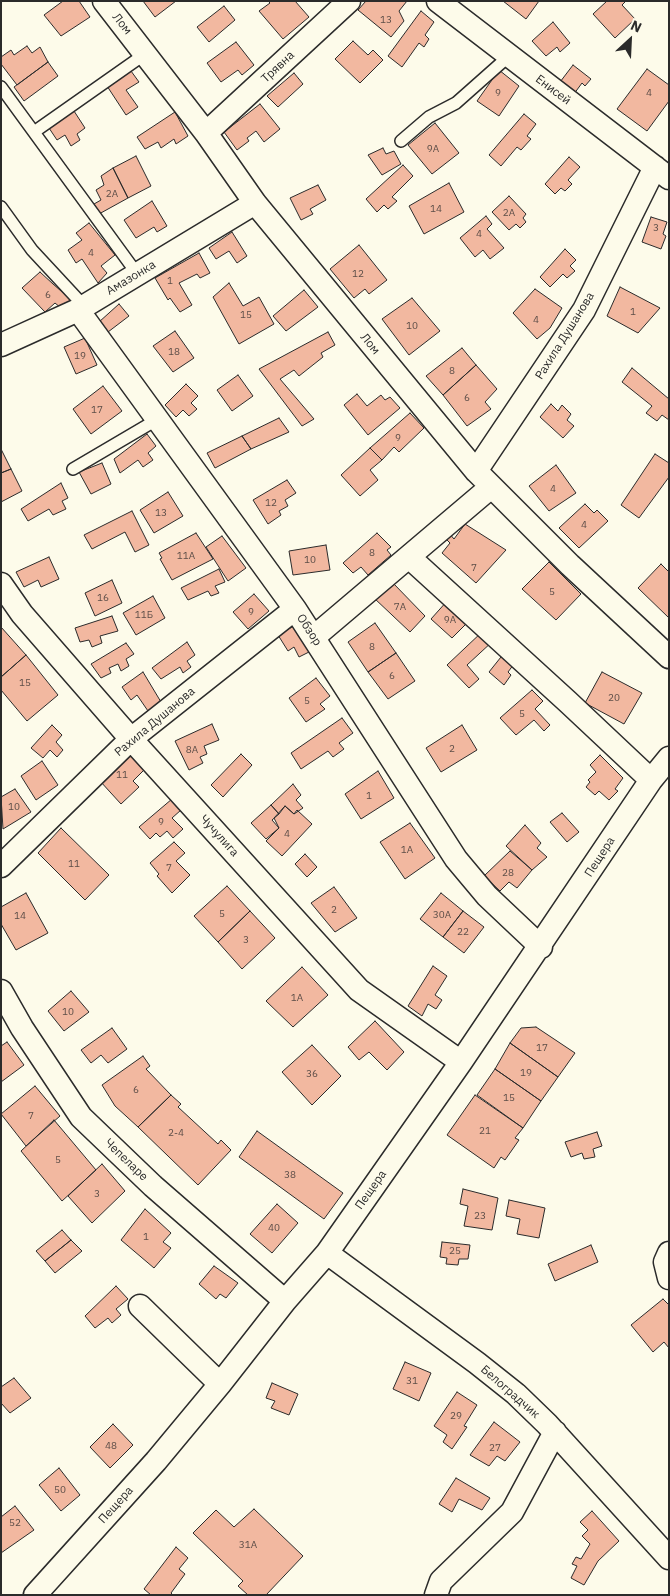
<!DOCTYPE html>
<meta charset="utf-8">
<style>
body{margin:0}
#map{position:relative;width:670px;height:1596px;overflow:hidden;background:#fdfbea;font-family:"IBM Plex Sans",sans-serif}
canvas{display:block}
.frame{position:absolute;inset:0;border:2px solid #2b2b2b;pointer-events:none}
.north{position:absolute;left:605px;top:15px;width:50px;height:50px;-webkit-text-stroke:4px #fdfbea;paint-order:stroke;rotate:25deg;font-size:14px;font-weight:700;line-height:20px;text-align:center;color:#2b2b2b}
.north::after{content:'';display:block;margin:auto;width:18px;height:22px;background:#2b2b2b;clip-path:polygon(50% 0,100% 100%,50% 72%,0 100%)}
</style>
<div id="map">
<canvas width="670" height="1596"></canvas>
<div class="frame"></div>
<div class="north">N</div>
</div>
<script>
const context = document.querySelector('canvas').getContext('2d');
context.lineJoin = 'round';
function fillPath(path, color) {
  context.fillStyle = color;
  context.fill(path, 'evenodd');
}
function toPath(rows) {
  const path = new Path2D();
  for (const r of rows) {
    path.moveTo(r[0], r[1]);
    for (let i = 2; i < r.length; i += 2) path.lineTo(r[i], r[i + 1]);
  }
  return path;
}
function trace(path, color, width, dash) {
  context.strokeStyle = color;
  context.lineWidth = width;
  context.lineCap = dash ? 'butt' : 'round';
  context.setLineDash(dash || []);
  context.stroke(path);
}
function write(font, color, halo, rows, align = 'center') {
  context.font = font + ' "IBM Plex Sans",sans-serif';
  context.lineWidth = 4;
  context.setLineDash([]);
  context.textBaseline = 'middle';
  context.strokeStyle = halo;
  context.fillStyle = color;
  for (const [text, x, y, turn = 0] of rows) {
    context.save();
    context.translate(x, y);
    context.rotate((+turn || 0) * Math.PI / 180);
    context.textAlign = isNaN(turn) ? turn : align;
    if (halo) context.strokeText(text, 0, 0);
    context.fillText(text, 0, 0);
    context.restore();
  }
}
const building = toPath([
 [63,1,79,1,90,17,61,36,44,15,63,1],
 [143,1,176,1,155,17,143,1],
 [268,1,295,1,309,17,283,39,259,11,270,3,268,1],
 [366,1,407,1,399,11,404,21,391,37,358,10,366,1],
 [503,1,539,1,526,19,503,1],
 [607,1,626,1,622,5,635,19,615,38,593,14,607,1],
 [224,6,235,20,209,42,197,27,224,6],
 [421,11,434,22,425,35,429,39,424,47,419,43,402,67,388,56,421,11],
 [553,22,570,43,560,52,557,47,546,56,532,41,553,22],
 [353,41,368,55,373,50,383,60,360,83,335,59,353,41],
 [236,42,254,65,242,75,238,70,221,82,207,63,236,42],
 [27,46,32,53,40,47,48,62,17,85,1,64,1,57,11,50,14,55,27,46],
 [48,62,58,76,24,101,14,87,48,62],
 [573,65,591,79,585,86,582,83,571,98,557,86,573,65],
 [647,69,669,85,669,101,647,131,617,109,647,69],
 [499,70,519,86,499,116,477,101,499,70],
 [131,71,139,82,126,90,138,107,126,115,107,86,131,71],
 [294,73,303,84,278,107,267,96,294,73],
 [260,104,280,129,264,142,256,131,247,138,249,141,237,150,224,132,260,104],
 [74,111,85,128,77,134,80,140,71,146,65,135,57,140,49,128,74,111],
 [175,112,188,136,176,144,174,139,161,148,158,142,145,149,137,137,175,112],
 [524,114,536,124,527,136,531,139,521,150,517,147,501,166,489,155,524,114],
 [435,123,459,153,432,174,408,145,435,123],
 [383,148,386,154,394,151,401,164,382,175,368,155,383,148],
 [136,156,151,186,128,198,113,168,136,156],
 [569,157,580,167,568,180,572,184,565,191,561,188,555,194,545,184,569,157],
 [403,165,413,176,392,197,397,201,388,209,384,205,377,212,366,199,403,165],
 [113,168,128,198,99,214,94,204,101,200,96,190,104,185,101,176,113,168],
 [449,183,464,212,424,234,409,206,449,183],
 [318,185,326,200,310,209,313,214,301,220,290,198,318,185],
 [509,196,526,214,523,218,526,222,520,228,516,224,509,230,492,212,509,196],
 [152,201,167,226,157,232,154,227,136,238,124,220,152,201],
 [486,216,492,224,487,229,504,248,490,259,483,250,475,257,460,238,486,216],
 [651,217,667,222,663,234,666,236,661,249,642,242,651,217],
 [89,223,115,255,101,266,107,273,98,283,82,259,76,263,68,250,82,240,76,233,89,223],
 [232,232,247,256,237,263,229,251,216,259,209,248,232,232],
 [359,245,387,280,369,294,365,289,354,298,330,269,359,245],
 [565,249,576,260,570,266,575,271,567,278,563,274,550,287,540,277,565,249],
 [199,253,210,273,200,278,197,274,179,283,192,305,180,312,170,298,168,300,155,278,199,253],
 [40,272,53,284,76,304,66,312,55,303,45,312,22,288,40,272],
 [229,283,243,306,259,297,274,324,239,344,213,297,229,283],
 [620,287,660,308,638,333,607,316,620,287],
 [535,289,562,308,550,328,537,339,513,313,535,289],
 [304,290,318,307,286,331,273,316,304,290],
 [412,298,440,331,409,355,382,319,412,298],
 [119,304,129,316,108,332,99,322,119,304],
 [175,331,194,358,173,372,153,346,175,331],
 [328,332,335,345,321,353,323,357,299,376,294,370,280,379,314,419,302,426,259,369,328,332],
 [85,338,97,365,76,374,64,347,85,338],
 [462,348,476,365,443,395,426,376,462,348],
 [476,365,497,389,485,402,491,409,467,426,443,395,476,365],
 [632,368,669,399,669,420,662,415,657,421,646,413,652,406,622,382,632,368],
 [238,375,253,396,232,411,217,390,238,375],
 [186,384,198,396,191,403,197,409,189,416,183,410,176,417,165,405,186,384],
 [103,386,122,411,91,434,73,409,103,386],
 [357,394,367,406,381,395,385,400,390,397,400,408,368,435,344,405,357,394],
 [551,404,558,411,562,405,571,414,567,420,574,426,563,438,540,417,551,404],
 [410,413,424,428,399,452,394,447,382,460,370,448,410,413],
 [279,418,289,432,251,449,242,436,279,418],
 [147,434,156,446,148,453,153,460,143,467,138,460,120,473,114,459,147,434],
 [242,436,251,449,215,468,207,453,242,436],
 [370,448,382,460,370,470,378,480,360,496,341,475,370,448],
 [1,449,11,469,1,473,1,449],
 [655,454,669,463,669,477,639,518,621,505,655,454],
 [102,463,111,484,91,494,79,472,102,463],
 [556,465,576,493,549,511,529,486,556,465],
 [11,469,22,491,1,502,1,473,11,469],
 [287,480,296,493,285,500,288,506,279,511,281,515,268,524,253,500,287,480],
 [61,483,68,498,62,501,66,509,53,515,49,509,28,521,21,509,61,483],
 [168,492,183,516,154,533,140,510,168,492],
 [585,504,594,513,597,510,608,521,579,548,559,528,585,504],
 [132,511,149,545,135,552,125,532,92,549,84,535,132,511],
 [465,524,506,550,476,583,442,553,450,543,445,538,449,533,454,539,465,524],
 [196,533,213,559,172,580,160,559,162,558,159,553,196,533],
 [377,533,391,547,387,550,391,555,368,575,361,567,353,573,343,563,377,533],
 [222,536,246,568,228,581,206,547,222,536],
 [326,545,330,570,293,575,289,551,326,545],
 [49,557,59,579,41,587,38,580,24,587,16,572,49,557],
 [549,562,581,594,556,620,522,589,549,562],
 [661,564,669,572,669,618,638,588,661,564],
 [219,569,225,582,215,586,219,593,211,596,208,591,188,600,181,588,219,569],
 [112,580,122,603,95,616,85,593,112,580],
 [392,582,425,616,410,632,374,598,392,582],
 [254,594,269,611,248,629,233,612,254,594],
 [153,596,165,618,136,635,123,613,153,596],
 [448,600,469,621,452,638,431,619,448,600],
 [112,616,118,631,100,636,102,643,92,647,89,640,80,642,75,628,112,616],
 [299,623,313,650,299,657,294,647,288,651,278,635,299,623],
 [375,623,396,653,368,672,348,642,375,623],
 [1,627,26,655,1,677,1,627],
 [483,631,493,641,467,665,479,679,469,688,447,665,483,631],
 [187,642,195,655,187,661,191,667,183,673,180,667,161,679,152,668,187,642],
 [126,643,134,654,126,659,129,666,121,671,118,664,109,668,111,673,101,678,91,664,126,643],
 [505,652,517,660,508,672,511,675,504,685,489,672,505,652],
 [396,653,415,681,388,699,368,672,396,653],
 [26,655,58,695,27,721,1,690,1,677,26,655],
 [143,672,161,702,148,711,137,695,131,700,122,687,143,672],
 [602,672,642,693,624,724,585,703,602,672],
 [316,678,330,696,320,704,325,709,306,722,289,698,316,678],
 [532,690,543,701,535,709,550,725,544,731,534,720,516,735,500,718,532,690],
 [342,718,353,733,339,743,344,749,333,757,328,751,301,769,291,753,342,718],
 [212,724,219,740,204,746,207,754,200,757,203,763,189,770,175,741,212,724],
 [52,725,62,735,56,742,63,750,57,757,50,750,43,758,31,748,52,725],
 [462,725,477,750,441,772,426,748,462,725],
 [128,751,144,770,133,781,139,787,121,804,100,781,128,751],
 [241,754,252,765,223,797,211,785,241,754],
 [600,755,623,778,615,789,618,791,609,800,599,791,595,795,586,787,590,782,588,780,596,772,590,765,600,755],
 [42,761,58,785,36,800,21,776,42,761],
 [378,771,394,798,361,819,345,794,378,771],
 [293,784,301,795,296,800,303,808,294,814,285,806,279,814,271,805,293,784],
 [15,789,31,812,3,829,1,797,15,789],
 [172,799,181,810,172,818,183,829,173,838,167,831,160,837,156,833,150,839,139,827,172,799],
 [271,805,279,814,272,820,279,828,266,839,251,823,271,805],
 [285,806,294,814,297,810,312,824,282,856,266,841,279,828,274,818,285,806],
 [562,813,579,832,567,842,550,822,562,813],
 [410,823,435,858,405,879,380,842,410,823],
 [525,825,541,843,537,848,547,857,532,870,506,846,525,825],
 [61,828,109,875,85,900,38,853,61,828],
 [174,842,185,853,176,861,190,875,172,893,157,876,159,874,150,863,174,842],
 [510,851,532,870,517,888,509,882,500,891,484,876,510,851],
 [305,854,317,867,307,877,295,864,305,854],
 [227,886,250,911,218,942,194,916,227,886],
 [334,887,357,918,335,932,311,903,334,887],
 [26,893,48,933,16,950,1,924,1,907,26,893],
 [441,893,463,911,443,937,420,919,441,893],
 [250,911,275,938,242,969,218,942,250,911],
 [463,911,484,927,464,953,443,937,463,911],
 [433,966,447,976,435,995,442,1000,436,1009,428,1004,422,1016,408,1006,433,966],
 [302,967,328,995,293,1027,266,1001,302,967],
 [71,991,89,1012,64,1031,48,1011,71,991],
 [375,1021,404,1052,387,1070,369,1052,359,1060,348,1047,375,1021],
 [536,1027,575,1053,558,1077,510,1043,521,1028,536,1027],
 [112,1028,127,1049,108,1063,101,1055,91,1063,81,1050,112,1028],
 [7,1042,24,1065,1,1082,1,1046,7,1042],
 [510,1043,558,1077,541,1101,495,1069,510,1043],
 [312,1045,341,1076,312,1105,282,1072,312,1045],
 [143,1056,150,1066,146,1069,171,1095,138,1127,115,1106,102,1085,143,1056],
 [495,1069,541,1101,523,1128,477,1095,495,1069],
 [35,1086,60,1116,26,1146,1,1114,35,1086],
 [171,1095,181,1104,178,1107,218,1144,221,1140,231,1150,198,1185,138,1127,171,1095],
 [475,1095,523,1128,515,1138,519,1140,505,1160,501,1157,494,1168,447,1135,475,1095],
 [54,1120,96,1170,62,1201,21,1151,54,1120],
 [257,1131,343,1193,324,1219,239,1157,257,1131],
 [597,1132,602,1146,593,1149,595,1157,584,1159,582,1153,571,1157,565,1142,597,1132],
 [102,1164,125,1191,92,1223,68,1196,102,1164],
 [463,1189,498,1198,492,1230,464,1226,468,1206,460,1204,463,1189],
 [509,1200,545,1208,539,1238,517,1234,520,1219,506,1216,509,1200],
 [277,1204,298,1223,272,1253,250,1234,277,1204],
 [145,1209,171,1233,163,1242,171,1248,154,1268,121,1240,145,1209],
 [62,1230,71,1240,45,1261,36,1251,62,1230],
 [71,1240,82,1251,55,1273,45,1261,71,1240],
 [442,1242,470,1245,468,1259,459,1259,458,1265,446,1264,447,1258,440,1257,442,1242],
 [591,1245,598,1262,555,1281,548,1264,591,1245],
 [214,1266,238,1283,226,1298,220,1294,216,1299,199,1284,214,1266],
 [116,1286,128,1299,116,1309,121,1315,112,1323,108,1318,95,1328,85,1316,116,1286],
 [663,1299,669,1305,669,1348,664,1342,653,1352,631,1325,663,1299],
 [405,1362,431,1373,419,1401,393,1389,405,1362],
 [14,1378,31,1398,10,1413,1,1403,1,1387,14,1378],
 [272,1383,298,1394,289,1415,271,1408,275,1401,266,1398,272,1383],
 [457,1392,477,1405,464,1426,467,1427,452,1449,443,1442,447,1435,434,1426,457,1392],
 [494,1422,520,1442,505,1461,497,1456,489,1466,470,1455,494,1422],
 [113,1424,133,1445,110,1468,90,1447,113,1424],
 [59,1468,80,1495,61,1511,39,1485,59,1468],
 [456,1478,490,1498,482,1510,459,1499,452,1512,439,1504,456,1478],
 [15,1506,34,1530,1,1553,1,1517,15,1506],
 [254,1509,303,1556,266,1595,248,1595,238,1586,243,1581,193,1533,216,1510,234,1527,254,1509],
 [592,1511,619,1541,598,1561,584,1585,571,1578,577,1566,572,1564,576,1557,581,1559,590,1544,582,1536,588,1530,580,1522,592,1511],
 [176,1547,188,1558,179,1569,185,1574,171,1593,173,1595,151,1595,144,1589,176,1547]
]);
const lane = toPath([
 [1,87,138,275],
 [34,132,145,54],
 [401,141,429,117,456,103,509,56],
 [1,207,32,250,84,306],
 [73,469,158,419]
]);
const street = toPath([
 [104,1,206,133,255,203,476,471,570,565,669,657],
 [438,1,669,178],
 [206,133,349,1],
 [78,310,295,609,456,859,487,896,541,947],
 [1,345,78,310,255,203],
 [476,471,584,310,655,167],
 [409,557,568,702,651,780],
 [1,584,22,614,131,739,359,990,461,1062],
 [314,637,491,487],
 [1,866,131,739,295,609],
 [1,991,22,1028,81,1117,153,1186,285,1301],
 [327,1253,477,1363,516,1394,547,1424,669,1558],
 [669,1253,665,1262,669,1278],
 [140,1306,220,1384],
 [35,1595,156,1461,220,1384,285,1301,327,1253,461,1062,651,780,669,758],
 [436,1595,441,1581,512,1512,555,1432]
]);
const numberNames = [
 ["13",386,20],
 ["9",498,93],
 ["4",649,93],
 ["9А",433,149],
 ["2А",112,194],
 ["14",436,209],
 ["2А",509,213],
 ["3",656,228],
 ["4",479,234],
 ["4",91,253],
 ["12",358,274],
 ["1",170,281],
 ["6",48,295],
 ["1",633,312],
 ["15",246,315],
 ["4",536,320],
 ["10",412,326],
 ["18",174,352],
 ["19",80,356],
 ["8",452,371],
 ["6",467,398],
 ["17",97,410],
 ["9",398,438],
 ["4",553,489],
 ["12",271,503],
 ["13",161,513],
 ["4",584,525],
 ["8",372,553],
 ["11А",186,556],
 ["10",310,560],
 ["7",474,568],
 ["5",552,592],
 ["16",103,598],
 ["7А",400,607],
 ["9",251,612],
 ["11Б",144,615],
 ["9А",450,620],
 ["8",372,647],
 ["6",392,676],
 ["15",25,683],
 ["20",614,698],
 ["5",307,701],
 ["5",522,714],
 ["2",452,749],
 ["8А",192,750],
 ["11",122,775],
 ["1",369,796],
 ["10",14,807],
 ["9",161,822],
 ["4",287,834],
 ["1А",407,850],
 ["11",74,864],
 ["7",169,868],
 ["28",508,873],
 ["2",334,910],
 ["5",222,914],
 ["30А",442,915],
 ["14",20,916],
 ["22",463,932],
 ["3",246,940],
 ["1А",297,998],
 ["10",68,1012],
 ["17",542,1048],
 ["19",526,1073],
 ["36",312,1074],
 ["6",136,1090],
 ["15",509,1098],
 ["7",31,1116],
 ["21",485,1131],
 ["2-4",176,1133],
 ["5",58,1160],
 ["38",290,1175],
 ["3",97,1194],
 ["23",480,1216],
 ["40",274,1228],
 ["1",146,1237],
 ["25",455,1251],
 ["31",412,1381],
 ["29",456,1416],
 ["48",111,1446],
 ["27",495,1448],
 ["50",60,1490],
 ["52",15,1523],
 ["31А",248,1545]
];
const streetNames = [
 ["Лом",122,24,52],
 ["Трявна",278,67,-43],
 ["Енисей",553,90,37],
 ["Амазонка",131,278,-31],
 ["Рахила Душанова",565,336,-58],
 ["Лом",370,344,51],
 ["Обзор",309,630,57],
 ["Рахила Душанова",155,722,-40],
 ["Чучулига",219,836,48],
 ["Пещера",600,857,-57],
 ["Чепеларе",126,1160,44],
 ["Пещера",371,1190,-55],
 ["Белоградчик",510,1392,41],
 ["Пещера",116,1505,-48]
];
fillPath(building, '#f2b8a0');
trace(building, '#2b2b2b', 1);
trace(lane, '#2b2b2b', 14);
trace(street, '#2b2b2b', 25);
trace(lane, '#fdfbea', 11);
trace(street, '#fdfbea', 22);
write('10px', '#5d4e48', null, numberNames);
write('12px', '#2b2b2b', '#fdfbea', streetNames);
</script>
